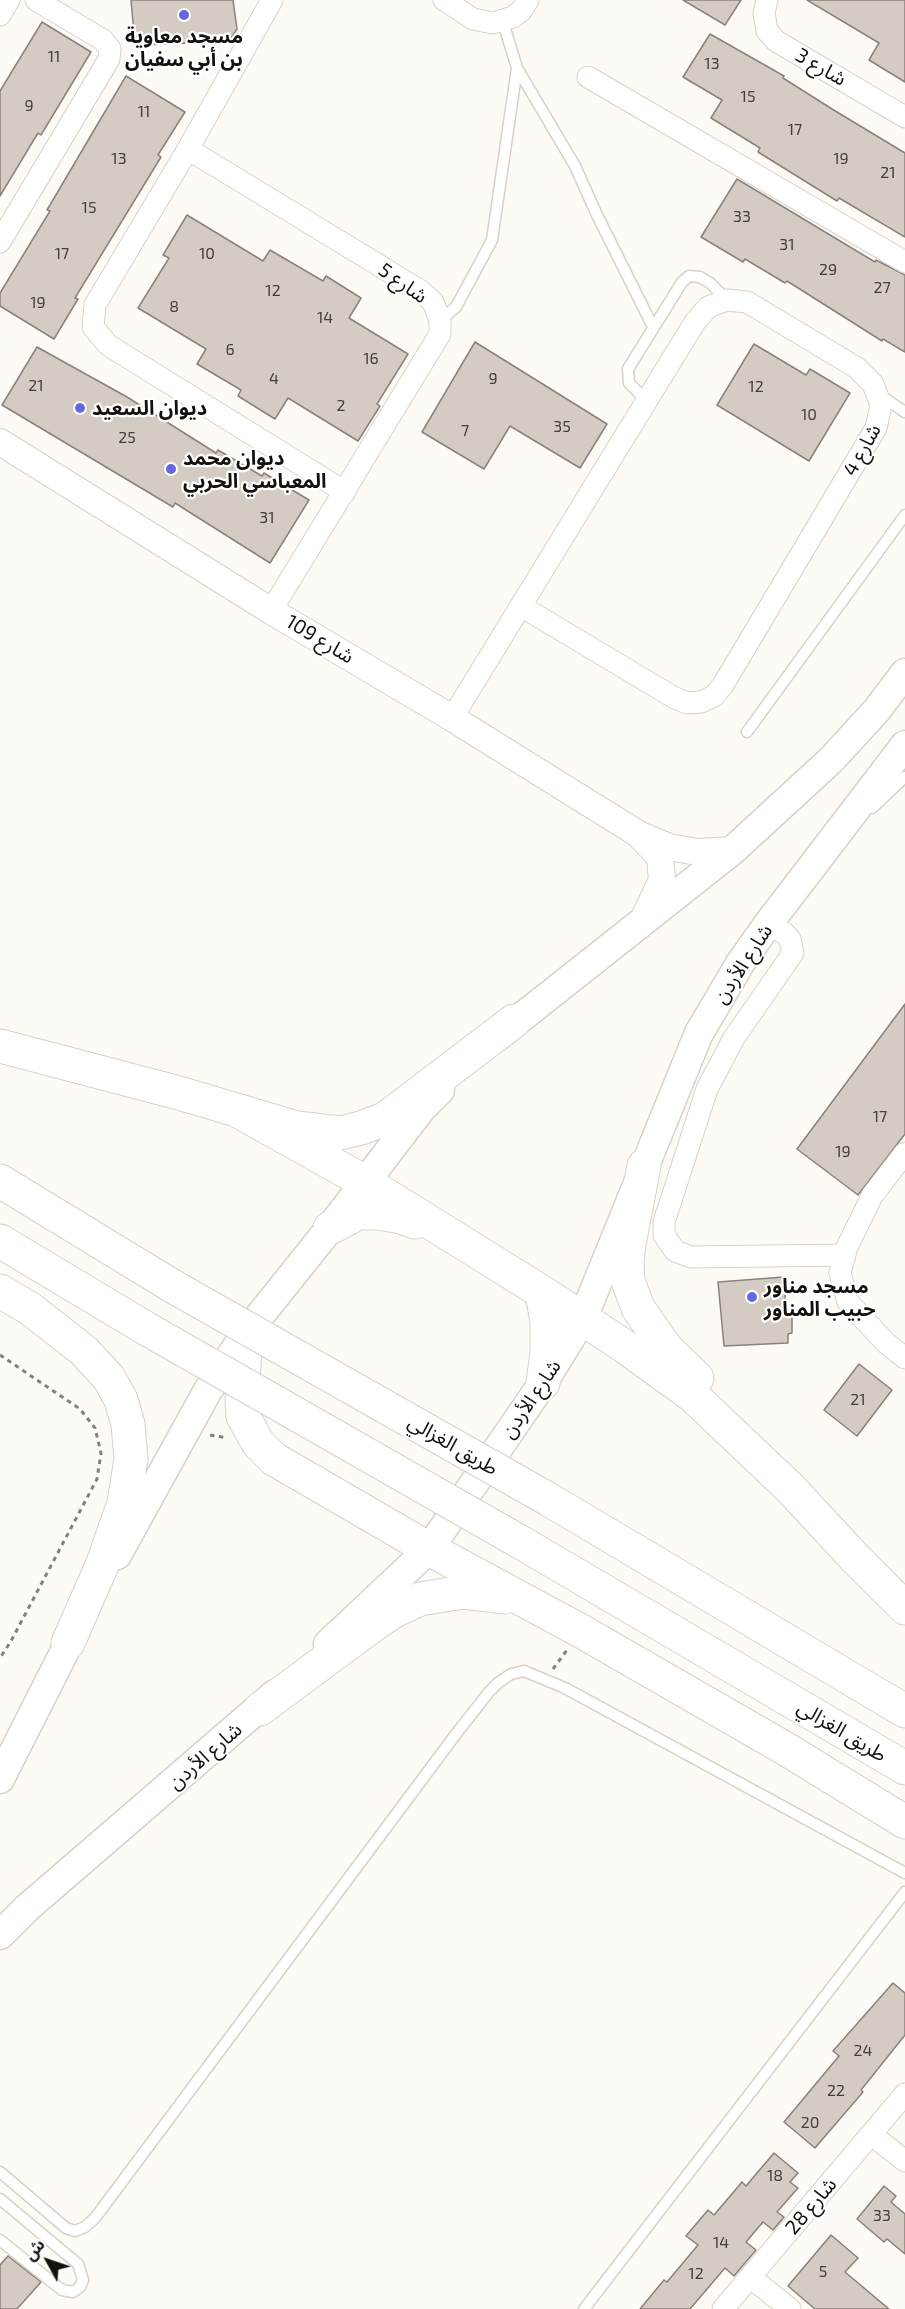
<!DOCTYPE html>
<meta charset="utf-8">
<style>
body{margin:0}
#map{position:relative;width:905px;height:2309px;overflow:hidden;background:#fefbf7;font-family:"Exo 2","Noto Sans Arabic",sans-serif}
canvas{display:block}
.north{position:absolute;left:18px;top:2231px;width:60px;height:60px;-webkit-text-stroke:4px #fff;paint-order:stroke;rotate:310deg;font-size:16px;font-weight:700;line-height:24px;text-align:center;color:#13100d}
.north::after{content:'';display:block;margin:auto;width:21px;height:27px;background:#13100d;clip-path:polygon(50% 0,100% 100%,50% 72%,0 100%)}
</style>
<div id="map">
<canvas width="905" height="2309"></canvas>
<div class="north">ش</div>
</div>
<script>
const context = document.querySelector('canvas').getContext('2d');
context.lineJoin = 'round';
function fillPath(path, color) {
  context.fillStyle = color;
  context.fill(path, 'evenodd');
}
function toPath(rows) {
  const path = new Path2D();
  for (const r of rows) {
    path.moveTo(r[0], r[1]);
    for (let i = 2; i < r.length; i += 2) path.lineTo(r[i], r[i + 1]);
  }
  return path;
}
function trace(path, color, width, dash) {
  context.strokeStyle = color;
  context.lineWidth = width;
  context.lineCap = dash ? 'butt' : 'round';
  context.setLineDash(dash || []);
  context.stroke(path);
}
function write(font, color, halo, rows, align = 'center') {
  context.font = font + ' "Exo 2","Noto Sans Arabic",sans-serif';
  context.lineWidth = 4.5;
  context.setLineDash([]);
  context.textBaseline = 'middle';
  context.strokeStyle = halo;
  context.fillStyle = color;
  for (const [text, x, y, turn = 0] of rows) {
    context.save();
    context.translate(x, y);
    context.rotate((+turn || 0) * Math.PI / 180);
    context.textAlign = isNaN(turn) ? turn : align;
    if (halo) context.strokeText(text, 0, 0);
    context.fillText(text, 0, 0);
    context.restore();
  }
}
const building = toPath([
 [131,0,233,0,237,29,229,41,145,45,134,34,131,0],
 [683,0,741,0,725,25,683,0],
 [807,0,905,0,905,82,869,60,879,43,807,0],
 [42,22,91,52,41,135,38,133,0,196,0,91,42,22],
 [710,34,784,76,783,78,832,109,905,153,905,237,839,198,837,201,758,152,760,148,711,118,722,100,683,77,710,34],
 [126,76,185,112,158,155,161,157,75,298,78,299,54,339,0,306,0,293,50,211,47,210,126,76],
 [737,179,875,262,876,260,905,275,905,352,883,339,882,341,787,281,785,283,745,259,743,262,701,237,737,179],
 [187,215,263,261,270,250,323,281,326,276,361,298,349,318,408,354,377,404,380,406,358,441,288,398,275,419,238,396,241,390,197,364,206,349,138,308,169,258,163,255,187,215],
 [475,342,607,424,580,468,510,426,484,469,422,432,475,342],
 [754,344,806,375,810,369,850,393,809,461,717,405,754,344],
 [37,347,127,397,216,453,218,450,262,476,264,473,309,500,270,563,175,503,173,507,2,405,37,347],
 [905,1004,905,1134,858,1195,797,1149,905,1004],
 [784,1277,786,1312,792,1312,792,1333,788,1334,788,1343,724,1346,718,1282,784,1277],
 [859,1364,892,1390,857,1436,824,1410,859,1364],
 [893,1983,905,1993,905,2035,861,2090,863,2092,815,2148,784,2122,839,2056,833,2051,893,1983],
 [774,2153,798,2173,790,2182,798,2188,777,2212,784,2217,773,2230,763,2222,746,2242,756,2250,734,2276,725,2268,690,2309,640,2309,664,2280,667,2282,698,2245,686,2236,708,2210,714,2215,742,2182,746,2186,774,2153],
 [884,2186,896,2196,891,2202,905,2214,905,2254,887,2239,884,2242,857,2219,884,2186],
 [831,2235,858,2258,845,2272,889,2309,815,2309,788,2286,831,2235],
 [8,2256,41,2282,17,2309,0,2309,0,2265,8,2256]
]);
const path = toPath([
 [0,1355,80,1409,95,1428,101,1453,97,1479,11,1641,0,1658],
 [210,1435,227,1438],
 [553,1669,567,1650]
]);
const service = toPath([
 [503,22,517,68,575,166,597,215,653,327],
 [440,320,456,307,492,240,517,68],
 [881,396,905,412],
 [647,401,629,383,628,369,682,282,689,276,700,277,710,283,727,300],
 [747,732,905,515],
 [872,808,905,777],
 [0,2172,66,2228,75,2231,85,2227,95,2218,456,1734,489,1692,498,1683,511,1674,524,1671,565,1688,905,1873],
 [0,2199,78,2264,83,2280,80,2287,73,2292,62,2290,0,2240],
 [584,2309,905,1892]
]);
const minor = toPath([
 [272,0,188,149,95,305,93,327,108,345,345,492],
 [444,0,473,19,493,23,513,17,521,11,528,0],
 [767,0,764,13,767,31,776,41,905,117],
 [0,15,9,0],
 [588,77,905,262],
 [188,149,421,291,433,302,440,320,440,334,271,611],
 [0,242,109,59,110,49,103,40,36,0],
 [452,718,695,322,708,307,727,300,747,302,857,368,873,384,881,405,876,428,723,685,714,696,701,702,687,703,673,697,521,606],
 [768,924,784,933,790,939,793,953,734,1038,707,1089,664,1222,664,1235,675,1251,691,1257,844,1255],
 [905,1153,872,1196,847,1247,840,1273,848,1302,886,1343,905,1358],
 [872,2135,905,2161],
 [750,2277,790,2309],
 [723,2309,905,2094]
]);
const tertiary = toPath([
 [0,442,271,611,452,718,640,835,669,847,697,852,733,850],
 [640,836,660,857,662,880,641,924]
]);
const secondary = toPath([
 [498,1036,733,850,831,760,876,711,905,673],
 [117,1555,207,1392,246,1333,330,1228,422,1108,440,1090],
 [328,1644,429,1549,543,1383,583,1318,699,1033,741,962,768,924,905,745],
 [0,1779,78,1625],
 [0,1935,27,1908,275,1694]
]);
const primary = toPath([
 [0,1046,179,1093,297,1128,340,1133,361,1128,385,1119,514,1021],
 [240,1112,365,1182,542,1292,624,1346,693,1396,791,1489,856,1559,905,1608],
 [644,1166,629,1244,627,1262,628,1281,638,1308,666,1348,697,1378],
 [330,1228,358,1213,379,1213,401,1217,415,1222],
 [542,1292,547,1322,547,1353,543,1383],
 [246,1333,242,1400,243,1416,258,1443,274,1459,429,1549,581,1631,786,1749,905,1822],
 [260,1709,376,1623,396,1610,420,1599,463,1592,505,1597]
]);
const motorway = toPath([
 [0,1181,174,1287],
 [0,1241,147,1329],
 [0,1291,29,1308,83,1350,109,1378,121,1400,128,1424,131,1459,124,1503,103,1563,68,1643],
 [548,1499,905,1711],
 [522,1543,905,1768]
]);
const motorwayBridge = toPath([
 [174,1287,548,1499],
 [147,1329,522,1543]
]);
const markers = [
 [184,15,6,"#6368e1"],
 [80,408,6,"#6368e1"],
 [171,469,6,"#6368e1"],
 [752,1297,6,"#6368e1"]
];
const numberNames = [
 ["11",54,57],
 ["13",712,64],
 ["15",748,97],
 ["9",29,106],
 ["11",144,112],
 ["17",795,130],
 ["13",119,159],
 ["19",841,159],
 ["21",888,173],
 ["15",89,208],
 ["33",742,217],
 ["31",787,245],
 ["17",62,254],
 ["10",207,254],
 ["29",828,270],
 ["27",882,288],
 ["12",273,291],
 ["19",38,303],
 ["8",174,307],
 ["14",325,318],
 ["6",230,350],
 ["16",371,359],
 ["4",274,379],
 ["9",493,379],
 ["21",36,386],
 ["12",756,387],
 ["2",341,406],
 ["10",809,415],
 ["35",562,427],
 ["7",465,431],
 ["25",127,438],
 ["31",267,518],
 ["17",880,1117],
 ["19",843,1152],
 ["21",858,1400],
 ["24",863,2051],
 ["22",836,2091],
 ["20",810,2123],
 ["18",775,2176],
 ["33",882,2216],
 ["14",721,2243],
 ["5",823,2272],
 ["12",696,2274]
];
const poiNames = [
 ["مسجد معاوية",184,36,"center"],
 ["بن أبي سفيان",184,59,"center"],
 ["ديوان السعيد",92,408],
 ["ديوان محمد",183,458],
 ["المعباسي الحربي",183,481],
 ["مسجد مناور",764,1286],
 ["حبيب المناور",764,1309]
];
const streetNames = [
 ["شارع 3",821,67,30],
 ["شارع 5",403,283,35],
 ["شارع 4",862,450,-61],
 ["شارع 109",320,639,31],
 ["شارع الأردن",743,964,-57],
 ["شارع الأردن",531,1399,-56],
 ["طريق الغزالي",453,1445,30],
 ["طريق الغزالي",842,1731,31],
 ["شارع الأردن",205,1756,-41],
 ["شارع 28",811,2206,-50]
];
fillPath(building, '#d4cbc3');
trace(building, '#8a827a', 1.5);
trace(service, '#d9d1c8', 13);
trace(minor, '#d9d1c8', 23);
trace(tertiary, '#d9d1c8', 28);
trace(secondary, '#d9d1c8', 31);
trace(primary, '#d9d1c8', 35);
trace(motorway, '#d9d1c8', 35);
trace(path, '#84817d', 3, [4.5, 4.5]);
trace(service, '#fff', 10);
trace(minor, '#fff', 21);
trace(tertiary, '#fff', 26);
trace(secondary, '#fff', 28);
trace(primary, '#fff', 33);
trace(motorway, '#fff', 33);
trace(motorwayBridge, '#d9d1c8', 35, []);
trace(motorwayBridge, '#fff', 33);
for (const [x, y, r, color] of markers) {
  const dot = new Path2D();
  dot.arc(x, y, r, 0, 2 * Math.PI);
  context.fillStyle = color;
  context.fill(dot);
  trace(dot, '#fff', 2);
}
write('16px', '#433f3a', null, numberNames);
write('bold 20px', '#13100d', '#fff', poiNames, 'left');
write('20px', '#13100d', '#fff', streetNames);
</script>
